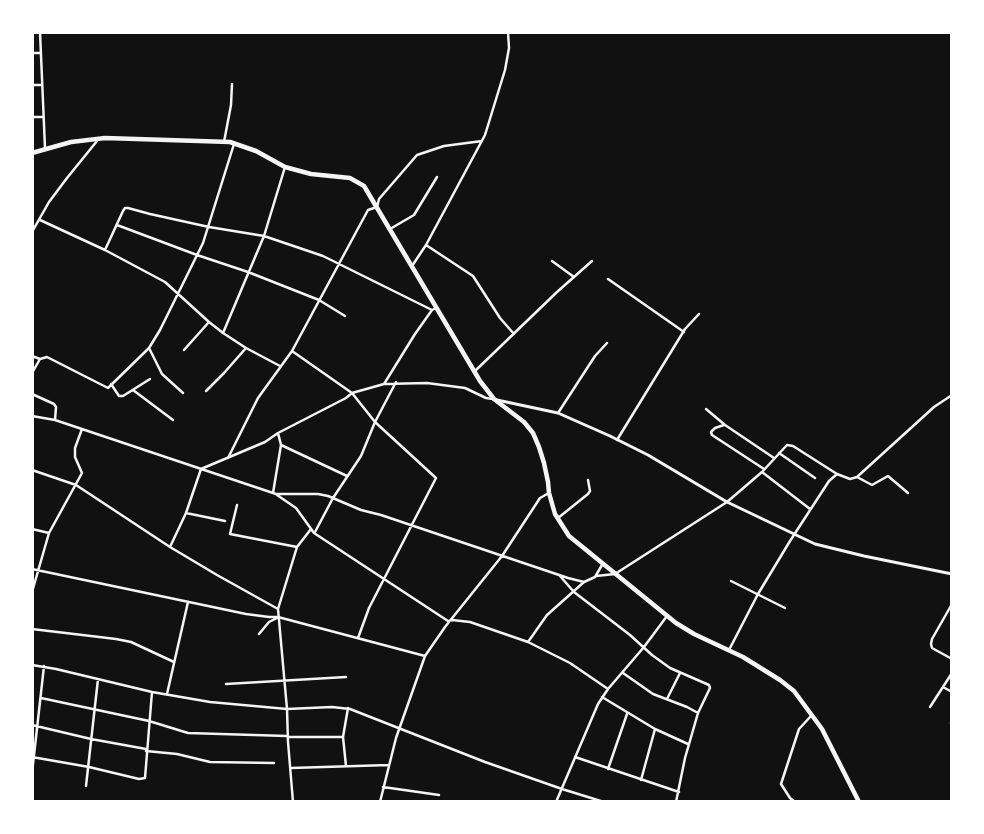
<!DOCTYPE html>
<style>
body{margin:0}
#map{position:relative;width:984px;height:834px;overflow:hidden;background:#111;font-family:"Noto Serif",serif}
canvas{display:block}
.frame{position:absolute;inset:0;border:34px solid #fff;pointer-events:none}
</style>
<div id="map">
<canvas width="984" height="834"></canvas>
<div class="frame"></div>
</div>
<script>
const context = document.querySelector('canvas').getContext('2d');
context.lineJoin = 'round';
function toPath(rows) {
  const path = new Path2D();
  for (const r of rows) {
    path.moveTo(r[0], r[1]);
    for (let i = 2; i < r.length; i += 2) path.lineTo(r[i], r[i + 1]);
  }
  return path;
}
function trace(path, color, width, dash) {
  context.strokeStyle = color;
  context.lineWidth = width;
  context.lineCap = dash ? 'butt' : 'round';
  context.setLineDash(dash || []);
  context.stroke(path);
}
const minor = toPath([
 [40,32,45,148],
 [32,53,41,53],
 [32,85,42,85],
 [32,117,43,117],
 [224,142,231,105,232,84],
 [40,220,105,250,165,282,209,322,223,333,246,348,280,366],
 [117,225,197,255,248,272,319,300,345,316],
 [390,229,414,215,437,177],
 [32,232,49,202,67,178,97,141],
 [426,245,473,276,500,318,514,334],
 [105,250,123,211,125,208,128,208,150,214,209,227,264,236,323,256,432,310,436,308],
 [552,261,574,277],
 [412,266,426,245,485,135,505,70,509,48,508,32],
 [608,279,684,332],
 [223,333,264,236,285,167],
 [149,348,162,374,183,393],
 [184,350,209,322],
 [292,351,352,393,375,422,436,478,369,608,358,638],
 [32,356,40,359],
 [475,371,557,292,592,261],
 [32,373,40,359,47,357,108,388,149,348,160,330,203,243,234,144],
 [111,384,119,396,123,396,150,379],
 [384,384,415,334,432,310],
 [133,390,173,420],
 [206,391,224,373,246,348],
 [32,394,54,404,56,407,55,420],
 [706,409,725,425,774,458],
 [558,413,595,356,607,343],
 [32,416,55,420,276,494,318,494,328,496,361,510,381,515,568,578,584,582,595,577,602,565],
 [724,425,715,428,711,432,712,435,764,469],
 [617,440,685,329,699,314],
 [281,445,347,476],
 [779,453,815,478],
 [228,458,258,398,292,351,368,210,377,207,379,199,417,155,444,146,482,141],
 [32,470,76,485,170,547,217,575,278,609],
 [762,472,810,509],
 [857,477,872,485,888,476,908,493],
 [273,493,281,445,278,433],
 [277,495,296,508,314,533,448,621,452,620,470,622,528,642,570,663,608,689],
 [237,505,230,534,297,547],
 [186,513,225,521],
 [558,518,588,494,590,491,588,480],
 [32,529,49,533],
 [315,532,333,498,361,456,375,422,396,382],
 [170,547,186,513,201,469,265,442,278,433,346,398,352,393,384,384,427,383,465,388,486,398,493,399],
 [32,569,246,614,269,617,278,617,425,656],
 [560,576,574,592,630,635,652,655,670,668,709,685,710,688,698,713,685,758,676,802],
 [596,576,615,574,727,502,762,472,787,445,793,446,837,474],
 [731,581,785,608],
 [32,592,49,533,82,473,75,457,75,448,82,429],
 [952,604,932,639,931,644,932,648,952,659],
 [32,629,116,639,131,642,174,662],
 [259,634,269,622,277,618],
 [528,642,547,615,584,582],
 [729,650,758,594,790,541,829,481,837,474,850,479,857,477,934,407,952,395],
 [32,665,56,669,152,692,210,702,287,709,332,707,350,709,485,762,562,789,604,802],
 [623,673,653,694,687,707,698,713],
 [226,684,346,677],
 [943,687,952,692],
 [167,694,188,602],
 [602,697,655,729,688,744],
 [41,698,149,721,188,733,287,736],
 [667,699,680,673],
 [930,707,952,673],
 [951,723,952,722],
 [32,725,91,739,146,749],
 [288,737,343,737,346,766],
 [343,737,348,708],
 [146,751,177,754,210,762,274,763],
 [32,757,89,767,139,779,145,778,152,692],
 [575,757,679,792],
 [291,768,389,765],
 [608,769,627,714],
 [32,773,44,666],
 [641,780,655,729],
 [86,786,98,679],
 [383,787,439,795],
 [293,802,288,742,287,709,278,609,297,547,311,529],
 [380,802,396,738,425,656,445,627,502,556,540,498,549,493],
 [556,802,598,704,608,689,644,647,667,616],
 [795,802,790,798,781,784,799,729,811,716]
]);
const tertiary = toPath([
 [497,400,558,413,610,436,648,455,727,502,815,544,864,556,952,574]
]);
const primary = toPath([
 [32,153,71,142,105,138,230,142,256,151,285,167,311,174,350,178,364,186,480,381,494,399,524,422,533,433,539,447,544,463,548,482,549,493,555,514,569,536,676,623,694,634,743,657,780,680,794,691,822,729,859,802]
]);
trace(minor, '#f5f5f5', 2.5);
trace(tertiary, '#f5f5f5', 3);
trace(primary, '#f5f5f5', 4.5);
</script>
